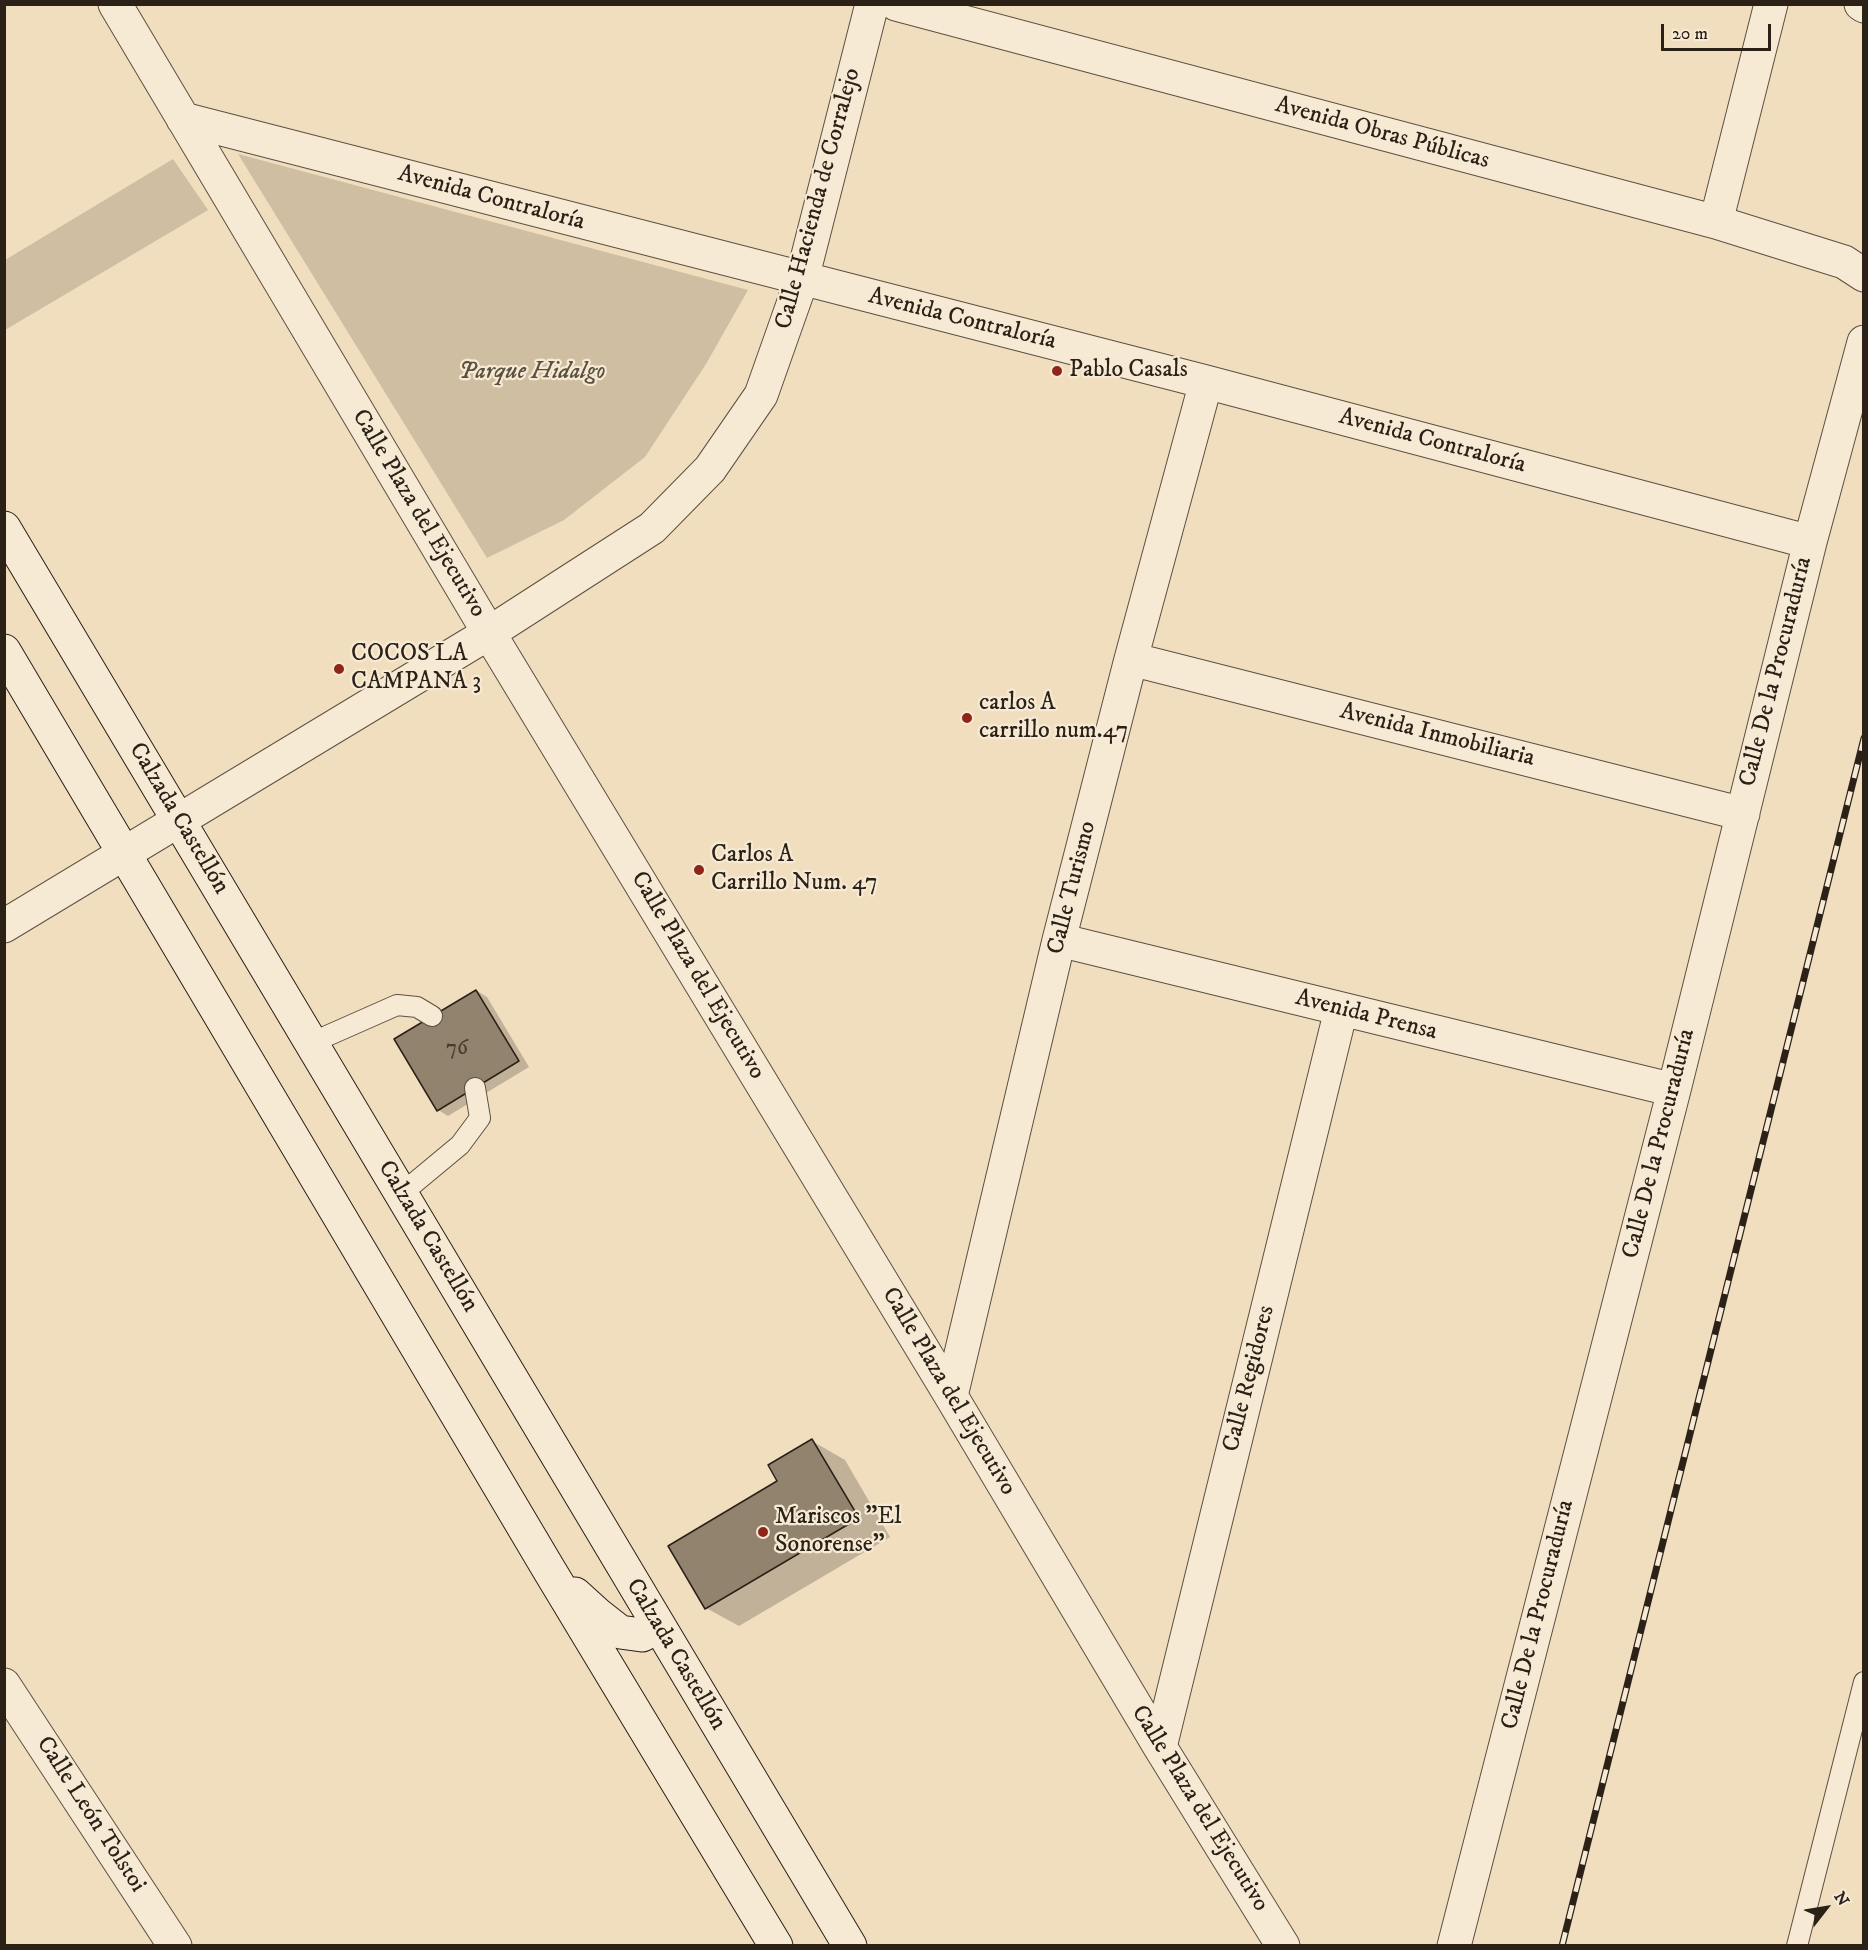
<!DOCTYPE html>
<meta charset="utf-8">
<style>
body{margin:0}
#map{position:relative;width:1868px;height:1950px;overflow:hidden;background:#f1debf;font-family:"IM FELL DW Pica",serif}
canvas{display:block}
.frame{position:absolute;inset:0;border:6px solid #2b2117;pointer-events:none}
.north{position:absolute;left:1796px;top:1878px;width:60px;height:60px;-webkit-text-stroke:4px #f6ead5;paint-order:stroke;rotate:59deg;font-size:16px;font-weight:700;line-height:24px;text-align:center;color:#2b2117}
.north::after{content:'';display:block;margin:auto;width:21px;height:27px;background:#2b2117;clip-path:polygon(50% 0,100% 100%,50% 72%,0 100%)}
.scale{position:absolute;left:1661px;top:24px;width:110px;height:27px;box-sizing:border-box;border:3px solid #2b2117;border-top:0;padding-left:8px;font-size:18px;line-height:21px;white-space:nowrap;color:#2b2117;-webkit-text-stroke:4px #f6ead5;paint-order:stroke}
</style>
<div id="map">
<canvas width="1868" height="1950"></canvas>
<div class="frame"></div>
<div class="north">N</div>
<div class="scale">20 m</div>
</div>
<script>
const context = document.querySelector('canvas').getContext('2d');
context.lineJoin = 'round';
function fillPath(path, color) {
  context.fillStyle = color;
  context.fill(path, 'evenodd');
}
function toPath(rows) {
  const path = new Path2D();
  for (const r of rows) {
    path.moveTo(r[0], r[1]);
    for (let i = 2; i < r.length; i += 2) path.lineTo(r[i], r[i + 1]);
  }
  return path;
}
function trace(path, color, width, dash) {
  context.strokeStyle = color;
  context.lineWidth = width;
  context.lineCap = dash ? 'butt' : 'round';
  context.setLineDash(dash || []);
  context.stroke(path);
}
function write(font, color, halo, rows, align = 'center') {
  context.font = font + ' "IM FELL DW Pica",serif';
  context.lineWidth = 4.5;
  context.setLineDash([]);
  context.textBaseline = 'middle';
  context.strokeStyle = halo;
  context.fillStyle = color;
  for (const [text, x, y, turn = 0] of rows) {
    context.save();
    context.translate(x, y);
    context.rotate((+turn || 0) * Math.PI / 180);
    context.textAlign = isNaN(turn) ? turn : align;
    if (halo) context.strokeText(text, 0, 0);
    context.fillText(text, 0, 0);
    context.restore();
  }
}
const green = toPath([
 [238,154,748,290,706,364,645,457,564,520,487,558],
 [173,159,208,210,5,330,5,260]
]);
const shadow = toPath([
 [477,991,487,997,529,1067,448,1116,438,1110],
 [812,1441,845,1460,890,1537,739,1626,706,1608,780,1482]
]);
const building = toPath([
 [476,990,519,1061,437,1111,394,1039,476,990],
 [812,1439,859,1518,705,1609,668,1546,777,1481,768,1465,812,1439]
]);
const service = toPath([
 [311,1043,397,1005,417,1007,432,1016],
 [401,1194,460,1145,480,1118,475,1088],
 [1797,1946,1864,1682]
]);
const minor = toPath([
 [115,4,489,633,951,1396,1160,1747,1283,1946],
 [896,4,1716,222,1844,262,1864,275],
 [1861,4,1864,6],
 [183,119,1206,382,1810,542],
 [1716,222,1771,4],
 [1131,659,1743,814],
 [4,926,489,633,652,528,710,469,761,395,802,279,872,4],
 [1059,940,1674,1090],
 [951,1396,1059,940,1131,659,1206,382],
 [4,1685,175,1946],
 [1160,1747,1341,1010],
 [1454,1946,1674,1090,1810,542,1864,342]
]);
const secondary = toPath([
 [4,528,850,1946],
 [4,651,548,1568,776,1946],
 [575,1594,597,1614,620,1632,642,1635,658,1627]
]);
const rail = toPath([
 [1562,1946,1864,738]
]);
const markers = [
 [1057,371,6,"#8f2418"],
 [339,669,6,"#8f2418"],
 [967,718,6,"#8f2418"],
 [699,870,6,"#8f2418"],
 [763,1532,6,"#8f2418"]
];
const numberNames = [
 ["76",457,1050]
];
const streetNames = [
 ["Avenida Obras Públicas",1382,134,15],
 ["Avenida Contraloría",491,199,15],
 ["Calle Hacienda de Corralejo",819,199,-75],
 ["Avenida Contraloría",962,320,14],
 ["Avenida Contraloría",1432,442,15],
 ["Calle Plaza del Ejecutivo",418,514,59],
 ["Calle De la Procuraduría",1777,672,-76],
 ["Avenida Inmobiliaria",1437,736,14],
 ["Calzada Castellón",178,819,59],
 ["Calle Turismo",1073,888,-76],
 ["Calle Plaza del Ejecutivo",697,976,59],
 ["Avenida Prensa",1366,1016,14],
 ["Calle De la Procuraduría",1660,1144,-76],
 ["Calzada Castellón",427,1237,59],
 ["Calle Regidores",1250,1379,-76],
 ["Calle Plaza del Ejecutivo",948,1392,59],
 ["Calle De la Procuraduría",1539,1615,-76],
 ["Calzada Castellón",675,1655,59],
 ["Calle Plaza del Ejecutivo",1199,1809,58],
 ["Calle León Tolstoi",90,1815,57]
];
const poiNames = [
 ["Pablo Casals",1069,371],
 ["COCOS LA",351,655],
 ["CAMPANA 3",351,683],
 ["carlos A",979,704],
 ["carrillo num.47",979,732],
 ["Carlos A",711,856],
 ["Carrillo Num. 47",711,884],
 ["Mariscos \"El",775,1518],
 ["Sonorense\"",775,1546]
];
const parkNames = [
 ["Parque Hidalgo",532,373]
];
fillPath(green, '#cfbea2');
fillPath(shadow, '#0003');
fillPath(building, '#92836e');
trace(building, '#2b2117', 1.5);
trace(service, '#5c5041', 22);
trace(minor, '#5c5041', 35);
trace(secondary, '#2b2117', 35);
trace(service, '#f6ead5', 20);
trace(minor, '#f6ead5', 33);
trace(secondary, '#f6ead5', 33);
trace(rail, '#2b2117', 7);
trace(rail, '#f6ead5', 4.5, [14]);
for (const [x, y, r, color] of markers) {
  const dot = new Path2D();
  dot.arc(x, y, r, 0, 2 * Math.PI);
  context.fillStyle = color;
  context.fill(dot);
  trace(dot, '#f6ead5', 2);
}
write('21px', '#453a2d', null, numberNames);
write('24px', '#2b2117', '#f6ead5', streetNames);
write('24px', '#2b2117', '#f6ead5', poiNames, 'left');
write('italic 24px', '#5c5041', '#f6ead5', parkNames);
</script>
